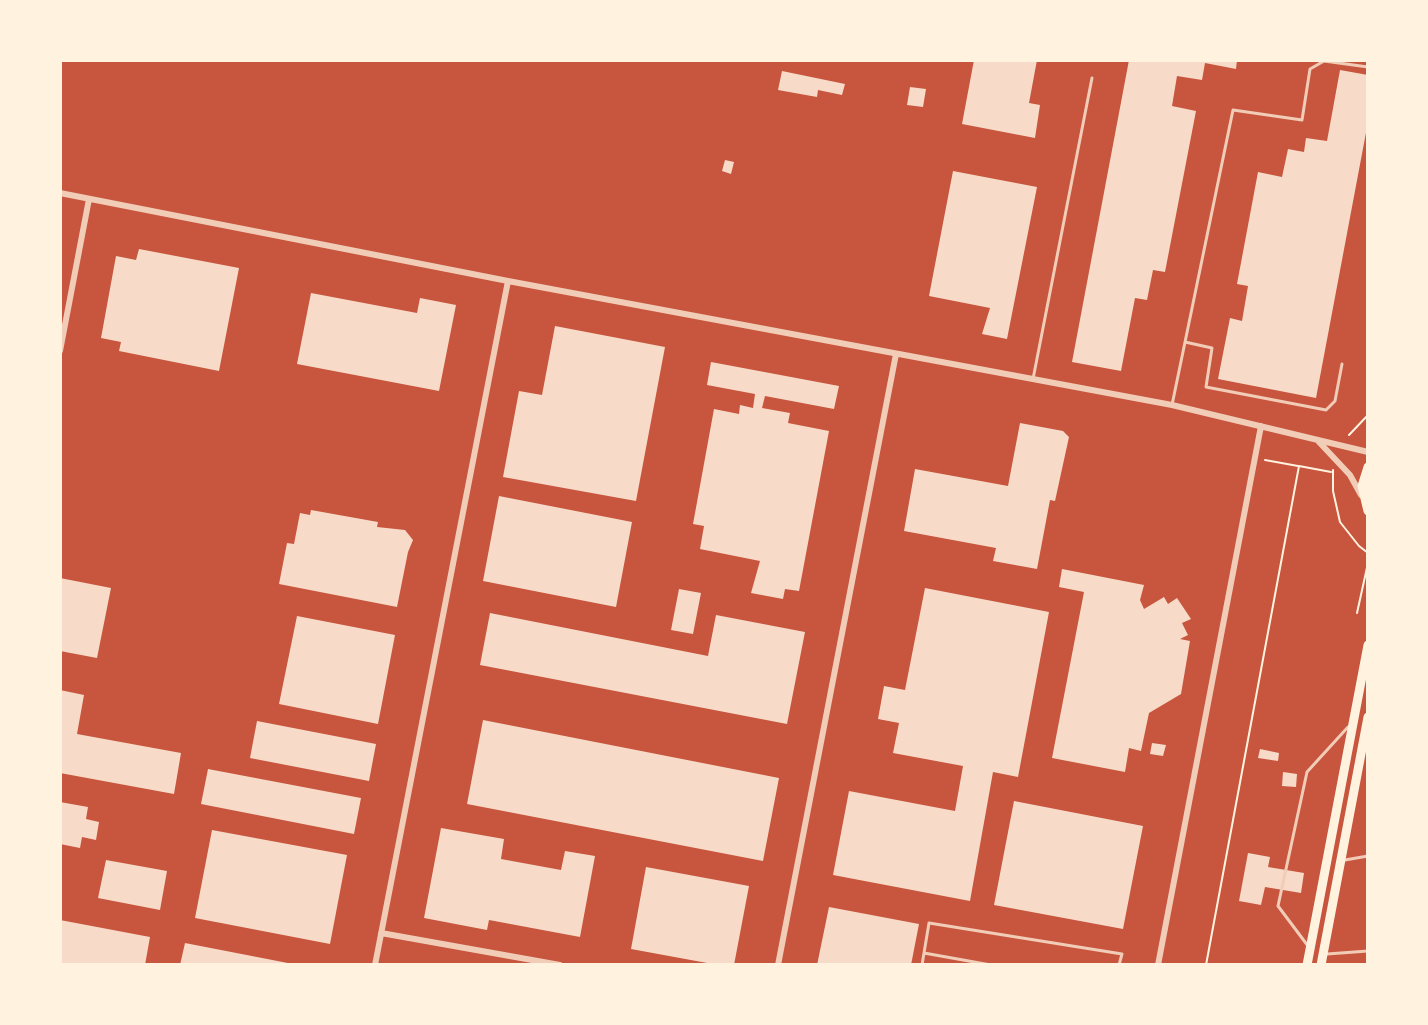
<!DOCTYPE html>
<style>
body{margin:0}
#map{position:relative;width:1428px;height:1025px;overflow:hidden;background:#c8553d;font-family:"Asap Condensed",sans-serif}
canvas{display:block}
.frame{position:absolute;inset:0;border:62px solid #fff3e0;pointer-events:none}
</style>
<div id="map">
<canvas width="1428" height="1025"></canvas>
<div class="frame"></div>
</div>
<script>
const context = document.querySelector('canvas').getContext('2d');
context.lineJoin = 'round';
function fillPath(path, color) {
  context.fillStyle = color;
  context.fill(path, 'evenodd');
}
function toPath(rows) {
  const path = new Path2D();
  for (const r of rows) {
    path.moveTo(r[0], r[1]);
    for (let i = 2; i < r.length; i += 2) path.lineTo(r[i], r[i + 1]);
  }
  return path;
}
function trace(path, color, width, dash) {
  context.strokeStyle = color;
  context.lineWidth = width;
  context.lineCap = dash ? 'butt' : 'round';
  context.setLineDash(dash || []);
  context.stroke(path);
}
const building = toPath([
 [974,60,1037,60,1029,103,1040,105,1035,138,962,124],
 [1129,60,1237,60,1236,69,1205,63,1202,80,1177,76,1172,106,1196,111,1165,272,1153,270,1147,300,1135,298,1121,371,1072,362],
 [1340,70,1368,75,1368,122,1316,398,1218,379,1230,318,1242,321,1248,286,1237,284,1258,172,1282,177,1288,149,1304,152,1306,138,1327,141],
 [782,71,845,84,842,95,818,90,817,97,778,90],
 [910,87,926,89,923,107,907,105],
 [725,160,734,162,731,174,722,171],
 [953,171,1037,187,1007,339,982,334,990,308,929,296],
 [139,249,239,268,219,371,119,351,121,342,101,338,116,256,136,260],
 [311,293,417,313,420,298,456,305,439,391,297,364],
 [555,326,665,347,636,501,503,477,519,391,542,395],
 [711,362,839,386,834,409,765,396,762,408,790,413,788,423,829,431,799,591,785,589,783,599,751,593,760,561,700,549,704,526,693,524,714,409,739,414,740,405,753,408,755,394,707,385],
 [1020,423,1063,431,1069,437,1055,501,1050,500,1037,569,993,561,996,548,904,531,915,469,1008,486],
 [499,496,632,522,616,607,483,581],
 [311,510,378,522,377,527,405,530,413,540,408,552,397,607,279,584,287,543,294,544,300,513,310,515],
 [1062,569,1144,585,1140,600,1144,609,1164,597,1168,604,1177,598,1191,619,1182,623,1188,635,1180,639,1190,641,1181,694,1149,713,1141,751,1129,748,1125,772,1052,758,1084,592,1059,587],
 [60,578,111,588,97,658,60,651],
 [925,588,1049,612,1018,777,993,772,970,901,833,875,849,791,955,811,963,766,893,753,899,723,878,719,884,686,905,690],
 [679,589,701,593,693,634,671,630],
 [490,613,708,656,716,615,805,632,787,724,480,665],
 [297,616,395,635,378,724,279,704],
 [60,690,84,695,77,734,181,753,174,794,60,773],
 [483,720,779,778,763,861,467,804],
 [257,721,376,744,369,781,250,758],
 [1152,743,1166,745,1163,756,1150,754],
 [1260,749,1279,753,1278,761,1258,758],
 [208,769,361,798,354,834,201,804],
 [1283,772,1297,774,1296,787,1282,786],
 [1014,801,1143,826,1123,929,994,905],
 [60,802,88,807,86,819,99,822,96,840,82,837,80,848,60,844],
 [441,828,504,839,501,859,561,870,565,851,595,856,580,937,489,920,487,930,424,918],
 [212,830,347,855,330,944,195,918],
 [1248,853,1270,857,1268,867,1304,873,1301,893,1265,887,1261,905,1239,901],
 [106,860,167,871,160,910,98,898],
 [646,867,749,886,734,965,718,965,631,949],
 [829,907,919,924,911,965,817,965],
 [60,920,150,937,145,965,60,965],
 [185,943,293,964,292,965,180,965]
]);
const path = toPath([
 [1349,435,1368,415],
 [1265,460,1298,466],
 [1333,470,1333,491,1340,522,1359,546,1368,553],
 [1357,613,1368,563],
 [1206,965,1299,466,1331,472]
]);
const service = toPath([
 [1185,342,1212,348,1206,387,1326,410,1335,401,1342,364],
 [1033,379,1092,78],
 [1172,405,1233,110,1302,120,1310,69,1324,61,1368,67],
 [1345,860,1368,856],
 [1308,946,1278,906,1307,772,1348,727],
 [924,953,991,965],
 [1327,954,1368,951],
 [922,965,929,923,1122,954,1119,965]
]);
const minor = toPath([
 [60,193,508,281,1172,405,1368,452],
 [60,351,89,199],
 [1319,442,1350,475,1361,495],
 [381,933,560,965],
 [375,965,508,281],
 [778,965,896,354],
 [1158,965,1261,426]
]);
const primary = toPath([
 [1368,467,1362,486,1368,511],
 [1307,965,1368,645],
 [1321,965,1368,717]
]);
fillPath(building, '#f7dbc8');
trace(path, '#fff3e0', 2);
trace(service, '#f1ccb7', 3);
trace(minor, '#f1ccb7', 6);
trace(primary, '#fff3e0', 9);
</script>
